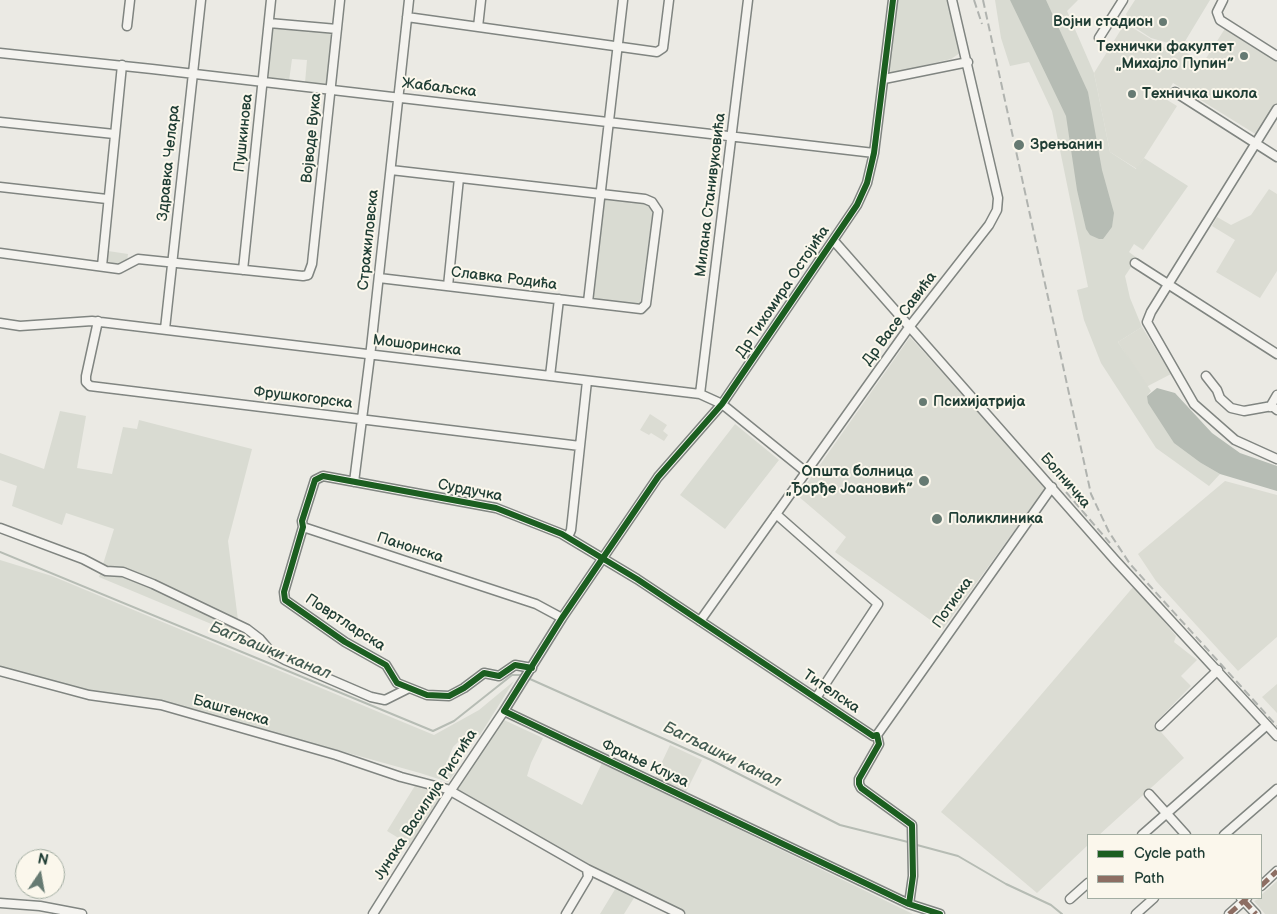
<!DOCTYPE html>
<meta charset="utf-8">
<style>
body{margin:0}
#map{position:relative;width:1277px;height:914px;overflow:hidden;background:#ebeae4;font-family:"Balsamiq Sans",sans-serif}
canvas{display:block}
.legend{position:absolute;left:1087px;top:834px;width:175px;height:65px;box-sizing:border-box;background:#fbf7ec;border:1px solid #a3ada2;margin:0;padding:6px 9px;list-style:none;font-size:15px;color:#1f3d34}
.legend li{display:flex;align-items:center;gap:10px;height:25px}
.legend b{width:25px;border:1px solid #a3ada2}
.north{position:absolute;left:15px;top:849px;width:50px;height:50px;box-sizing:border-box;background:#fbf7ec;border:1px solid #a3ada2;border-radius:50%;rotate:12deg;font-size:14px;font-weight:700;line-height:20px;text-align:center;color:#1f3d34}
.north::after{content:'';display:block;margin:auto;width:18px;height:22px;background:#667a72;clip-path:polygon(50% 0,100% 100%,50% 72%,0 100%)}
</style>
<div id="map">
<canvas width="1277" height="914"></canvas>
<ul class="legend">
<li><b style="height:6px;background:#1b5e20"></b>Cycle path</li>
<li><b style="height:6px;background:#8d6e63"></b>Path</li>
</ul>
<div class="north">N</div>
</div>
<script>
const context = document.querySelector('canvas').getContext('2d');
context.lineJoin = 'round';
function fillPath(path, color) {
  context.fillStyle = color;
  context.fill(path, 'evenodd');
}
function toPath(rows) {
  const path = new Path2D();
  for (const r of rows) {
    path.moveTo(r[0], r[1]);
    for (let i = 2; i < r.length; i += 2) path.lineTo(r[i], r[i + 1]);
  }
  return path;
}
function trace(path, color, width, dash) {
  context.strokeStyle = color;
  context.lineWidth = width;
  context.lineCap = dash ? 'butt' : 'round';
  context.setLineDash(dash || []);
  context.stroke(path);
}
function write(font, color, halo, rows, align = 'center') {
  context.font = font + ' "Balsamiq Sans",sans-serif';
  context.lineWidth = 4;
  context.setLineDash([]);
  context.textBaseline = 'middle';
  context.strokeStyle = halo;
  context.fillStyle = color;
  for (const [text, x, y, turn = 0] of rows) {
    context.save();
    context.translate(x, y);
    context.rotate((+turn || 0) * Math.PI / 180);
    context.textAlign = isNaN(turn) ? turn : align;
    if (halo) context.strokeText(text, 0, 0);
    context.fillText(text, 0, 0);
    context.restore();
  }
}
const built = toPath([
 [1125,23,1175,54,1179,48,1203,63,1226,27,1277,60,1277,104,1257,135,1173,83,1164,98,1177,106,1137,169,1110,152,1094,73],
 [1269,189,1277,194,1277,271,1260,298,1216,272,1235,240,1212,226,1217,217,1231,225,1251,215],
 [1142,327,1171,374,1146,387,1118,342],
 [910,337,1046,487,943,629,835,552,846,537,798,496],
 [650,414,667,425,663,431,668,435,664,441,651,433,649,435,640,430],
 [1225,481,1277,495,1277,637,1238,671,1156,581,1138,554],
 [1134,586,1176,636,1174,642,1197,660,1181,676,1191,686,1154,724,1184,758,1099,835,1088,835,1088,845,1037,893,941,812],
 [1277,684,1277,713,1262,697],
 [670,745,702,760,685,794,654,779],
 [416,784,443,792,410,845,387,831],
 [1277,881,1277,914,1265,914,1254,901,1261,898,1261,895]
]);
const green = toPath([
 [896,0,949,0,961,49,960,53,951,59,892,73,889,71],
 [995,0,1078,0,1067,11,1094,73,1110,152,1136,169,1144,158,1188,186,1143,250,1134,244,1129,252,1137,258,1125,276,1130,298,1142,327,1118,342,1151,391,1147,396,1201,463,1220,474,1209,486,1156,448,1101,363,1084,320,1077,290,1088,287,1052,111,1029,62,1010,66,1001,38],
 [1135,0,1210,0,1184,43,1175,45,1151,38,1131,25,1126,14],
 [273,25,332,32,326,85,305,83,307,60,292,59,289,81,268,79],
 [605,198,645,203,653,210,640,304,593,299],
 [108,251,128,254,127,261,117,264,107,262],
 [60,411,86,416,77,468,112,474,123,427,137,429,139,420,252,449,228,541,240,636,99,577,114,529,66,513,62,525,12,506,17,486,0,480,0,453,44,469],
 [735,424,779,460,725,529,680,495],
 [0,560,52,576,434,735,479,710,514,681,480,735,468,732,453,747,444,769,455,773,448,782,420,773,172,704,90,691,0,667],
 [504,720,543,738,531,763,527,776,582,805,602,763,913,914,686,914,646,893,618,883,456,790],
 [617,886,637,893,624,914,600,914]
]);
const water = toPath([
 [1010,0,1046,0,1088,92,1102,170,1114,213,1112,227,1103,239,1099,239,1090,235,1086,229,1077,190,1066,116],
 [1157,388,1175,393,1212,433,1240,453,1277,466,1277,491,1220,474,1201,463,1174,443,1148,403,1147,396]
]);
const stream = toPath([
 [0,552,433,731,454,721,512,675,521,675],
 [530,679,711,760,840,825,908,842],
 [917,845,958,856,1006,884,1051,905,1062,914]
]);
const minor = toPath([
 [893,0,874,153,867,183,857,205,722,404,658,477,562,618,504,711,909,904,940,914],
 [1223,0,1217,12,1220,20,1277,56],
 [407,17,657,52,663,48,669,0],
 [269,23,337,29],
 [127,26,130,0],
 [478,27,481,0],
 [1099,38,1123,0],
 [0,53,152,69,874,153],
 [884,79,968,62],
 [1175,92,1277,157],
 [1277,109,1151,312,1147,322,1194,404,1235,440,1277,459],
 [0,122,114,134],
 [0,187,107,199],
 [834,241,1115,560,1277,736],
 [0,253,119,269,138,259,303,276,308,275,312,264,340,0],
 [1135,263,1277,354],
 [102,266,122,65],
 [243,270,271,0],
 [379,278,641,309,646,304,658,211,652,202,645,199,391,170],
 [448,286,459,178],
 [588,302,623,0],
 [98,321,86,376,86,382,90,386,580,446],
 [0,323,20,326,92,321,700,394,722,404,806,472],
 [165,329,201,0],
 [550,376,559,299],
 [1206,376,1217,390,1220,398,1231,408,1244,411,1272,406,1277,410],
 [700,394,748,0],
 [1270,407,1277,395],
 [354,482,371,348,409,0],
 [776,514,878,604,816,698],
 [303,527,536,604,562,618],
 [0,528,83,559,106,571,123,572,153,584,247,629,260,639,272,653,285,660,371,697,385,700,409,688],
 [568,537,571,530,587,381],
 [700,621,910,326,989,225,997,210,998,198,952,0],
 [532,668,515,665,499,676,484,673,464,688,449,696,427,695,397,683,386,665,345,642,285,600,284,592,303,527,302,521,315,480,323,476,496,508,562,534,637,579,873,736,877,735,879,744,859,779,859,784,861,788,912,825,913,876,909,904],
 [0,671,89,695,161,705,336,755,401,777,447,789,587,869,588,877,566,914],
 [1160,726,1218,670],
 [877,735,1052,487],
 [1149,794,1186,835],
 [1142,835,1267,725],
 [1224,835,1277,789],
 [587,869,680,914],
 [1261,886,1277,871],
 [1241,898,1256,914],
 [1070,899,1088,883],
 [0,903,40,906,82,914],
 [373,914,451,790,504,711],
 [1136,914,1154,898],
 [1229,914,1247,898]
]);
const rail = toPath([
 [974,0,982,24],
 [983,0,1091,494,1109,532,1130,564,1277,726],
 [1066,492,1110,543]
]);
const quiet = toPath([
 [1261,886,1277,871],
 [1244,901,1256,914],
 [1229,914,1247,898]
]);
const cycleway = toPath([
 [893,0,874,153,867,183,857,205,722,404,658,477,562,618,504,711,909,904,940,914],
 [532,668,515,665,499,676,484,673,464,688,449,696,427,695,397,683,386,665,345,642,285,600,284,592,303,527,302,521,315,480,323,476,496,508,562,534,637,579,873,736,877,735,879,744,859,779,859,784,861,788,912,825,913,876,909,904]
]);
const markers = [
 [1163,22,5,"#667a72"],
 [1244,56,5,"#667a72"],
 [1132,94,5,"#667a72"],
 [1019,145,6,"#667a72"],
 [923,402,5,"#667a72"],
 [924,481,6,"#667a72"],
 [937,519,6,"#667a72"]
];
const poiNames = [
 ["Војни стадион",1153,22,"right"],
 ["Технички факултет",1234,47,"right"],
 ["„Михајло Пупин”",1234,64,"right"],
 ["Техничка школа",1142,94],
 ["Зрењанин",1030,145],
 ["Психијатрија",933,402],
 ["Општа болница",913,472,"right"],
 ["„Ђорђе Јоановић”",913,489,"right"],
 ["Поликлиника",948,519]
];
const streetNames = [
 ["Жабаљска",439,88,7],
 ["Пушкинова",244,133,-84],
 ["Војводе Вука",312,138,-84],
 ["Здравка Челара",169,163,-84],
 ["Милана Станивуковића",711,195,-83],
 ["Стражиловска",369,240,-84],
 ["Славка Родића",504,279,7],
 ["Др Тихомира Остојића",783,292,-56],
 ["Др Васе Савића",900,319,-53],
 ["Мошоринска",417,346,7],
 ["Фрушкогорска",303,398,7],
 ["Болничка",1065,481,49],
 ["Сурдучка",470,491,11],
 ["Панонска",410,548,18],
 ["Потиска",953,603,-55],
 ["Повртларска",345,623,33],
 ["Тителска",831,692,34],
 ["Баштенска",231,711,16],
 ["Фрање Клуза",645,764,25],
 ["Јунака Василија Ристића",426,805,-57]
];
const waterNames = [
 ["Багљашки канал",270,651,22],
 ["Багљашки канал",722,755,26]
];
fillPath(built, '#dbdcd3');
fillPath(green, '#d9dbd2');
fillPath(water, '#b6bcb4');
trace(stream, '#b6bcb4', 2);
trace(minor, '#808581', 11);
trace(minor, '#f4f3ef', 8);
trace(rail, '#b0b3af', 2, [8, 4]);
trace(quiet, '#8d6e63', 5, [10, 5]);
trace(cycleway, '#1b5e20', 6);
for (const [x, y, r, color] of markers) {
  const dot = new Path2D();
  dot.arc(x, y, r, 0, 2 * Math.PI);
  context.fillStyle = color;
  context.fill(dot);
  trace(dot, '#fbf7ec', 2);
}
write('bold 15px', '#1f3d34', '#fbf7ec', poiNames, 'left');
write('15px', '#1f3d34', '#fbf7ec', streetNames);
write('italic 16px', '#455d54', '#fbf7ec', waterNames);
</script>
